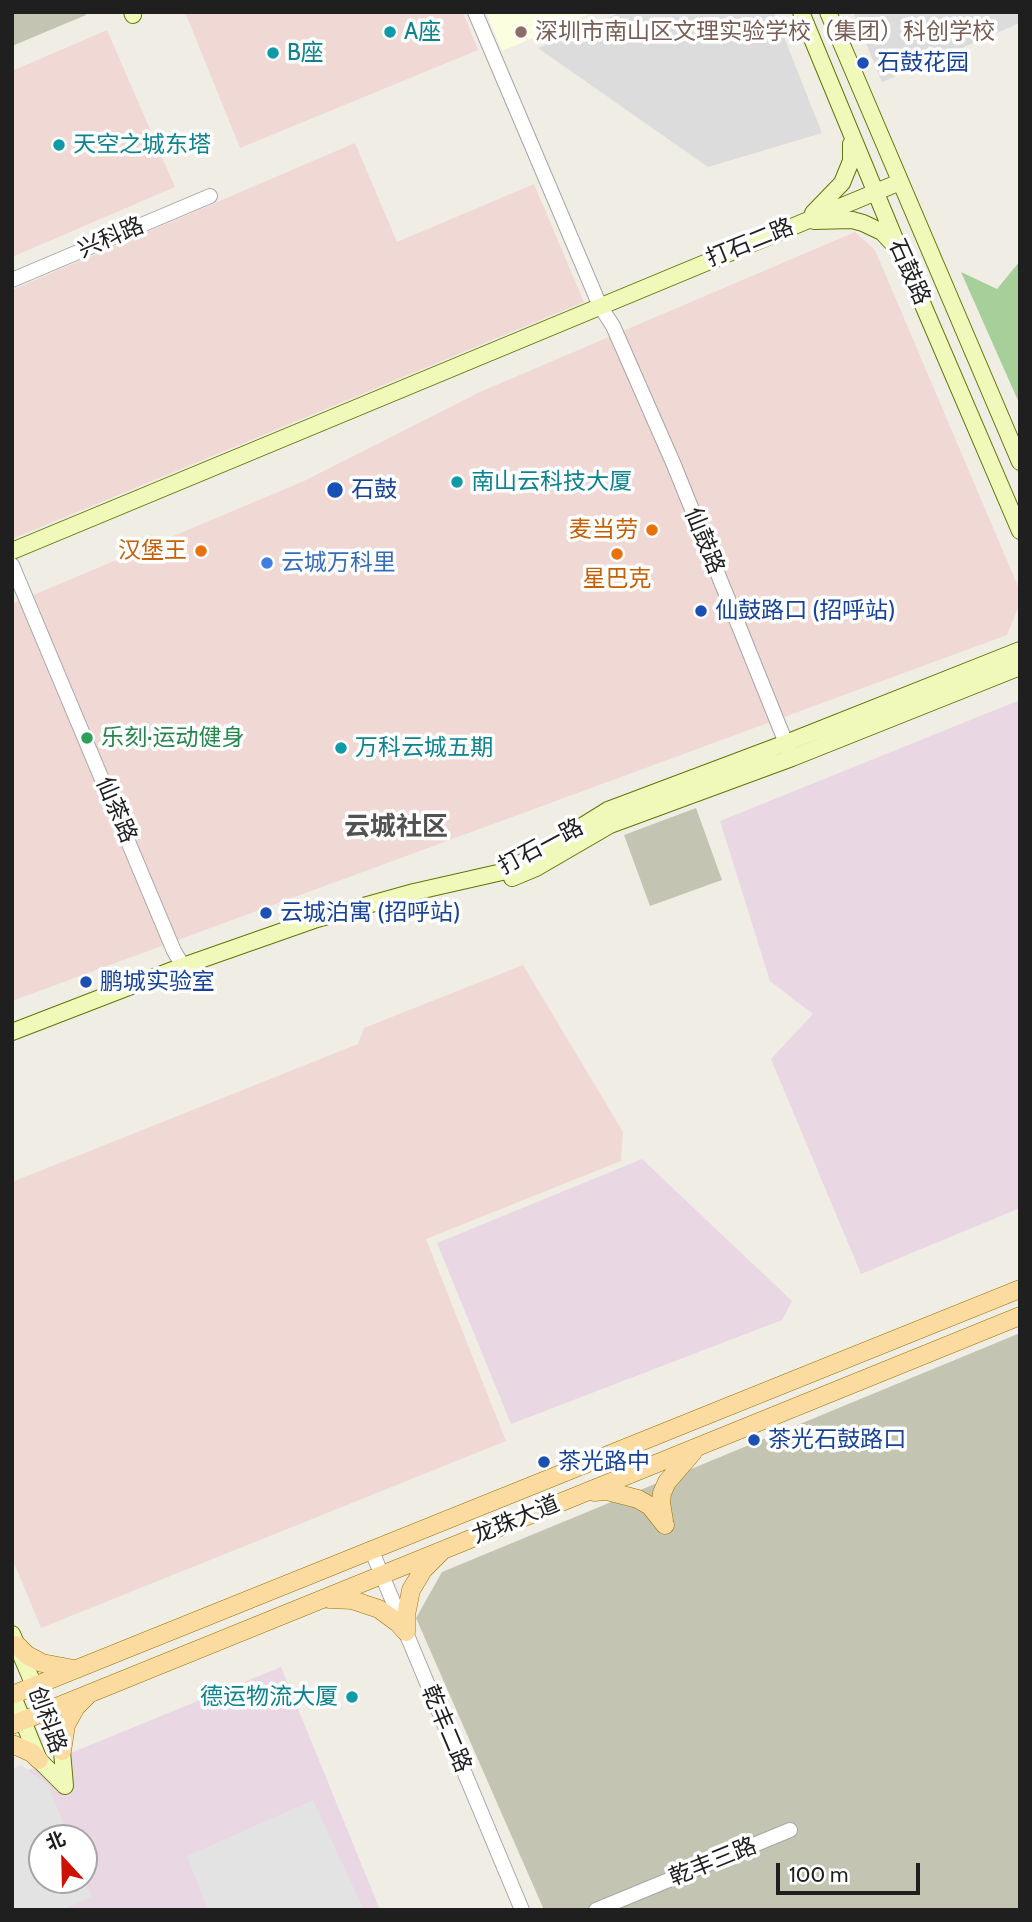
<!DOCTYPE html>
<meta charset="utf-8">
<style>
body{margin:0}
#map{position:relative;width:1032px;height:1922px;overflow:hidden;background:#f0ede5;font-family:Cabin,"Noto Sans SC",sans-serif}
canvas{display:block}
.frame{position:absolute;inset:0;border:14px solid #1f1f1f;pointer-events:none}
.north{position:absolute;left:28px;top:1824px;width:70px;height:70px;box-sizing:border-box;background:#fff;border:2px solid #a5a5a5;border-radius:50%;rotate:338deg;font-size:19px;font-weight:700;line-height:28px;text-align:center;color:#1f1f1f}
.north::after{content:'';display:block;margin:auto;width:24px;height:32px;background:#cd1101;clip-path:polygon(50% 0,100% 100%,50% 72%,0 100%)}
.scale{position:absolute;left:776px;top:1863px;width:144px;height:32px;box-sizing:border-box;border:4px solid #1f1f1f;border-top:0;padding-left:9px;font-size:21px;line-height:24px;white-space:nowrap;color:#1f1f1f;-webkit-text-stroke:5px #fff;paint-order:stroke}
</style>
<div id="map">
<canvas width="1032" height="1922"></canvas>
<div class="frame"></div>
<div class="north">北</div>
<div class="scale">100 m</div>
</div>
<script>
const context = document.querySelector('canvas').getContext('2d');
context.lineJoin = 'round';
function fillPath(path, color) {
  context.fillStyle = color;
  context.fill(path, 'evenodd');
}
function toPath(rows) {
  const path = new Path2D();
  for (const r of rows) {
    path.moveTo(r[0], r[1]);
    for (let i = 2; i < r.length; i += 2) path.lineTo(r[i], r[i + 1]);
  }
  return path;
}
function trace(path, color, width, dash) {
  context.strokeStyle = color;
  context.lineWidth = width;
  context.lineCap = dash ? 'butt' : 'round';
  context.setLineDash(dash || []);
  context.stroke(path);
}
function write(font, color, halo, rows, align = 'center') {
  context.font = font + ' Cabin,"Noto Sans SC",sans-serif';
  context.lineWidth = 7;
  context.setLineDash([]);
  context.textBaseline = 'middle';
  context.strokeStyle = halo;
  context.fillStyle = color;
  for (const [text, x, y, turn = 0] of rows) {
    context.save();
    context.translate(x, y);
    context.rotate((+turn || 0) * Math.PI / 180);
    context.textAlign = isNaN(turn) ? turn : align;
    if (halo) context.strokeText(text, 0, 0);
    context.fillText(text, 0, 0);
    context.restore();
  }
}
const residential = toPath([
 [622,12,774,12,822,133,708,167,538,48],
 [853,12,1020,12,1020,23,882,82]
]);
const commercial = toPath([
 [185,12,463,12,478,50,240,148],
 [107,30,175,187,12,257,12,71],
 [355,143,397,242,534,184,584,302,12,539,12,290],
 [855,232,875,250,1020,591,1020,603,1007,635,12,1001,12,604,304,481,480,392],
 [523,965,623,1132,621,1161,426,1239,506,1441,41,1628,12,1558,12,1182,358,1044,364,1028]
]);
const industrial = toPath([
 [1020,700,1020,1208,861,1274,771,1059,813,1014,770,981,720,821],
 [642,1159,792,1301,782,1320,511,1424,437,1243],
 [281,1667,380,1910,12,1910,12,1777],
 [42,1838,84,1838,84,1880,42,1880]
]);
const education = toPath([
 [486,12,594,12,502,51]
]);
const construction = toPath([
 [12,12,85,12,86,15,12,46],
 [696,808,722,880,650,906,624,835],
 [1020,1333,1020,1910,544,1910,416,1618,442,1572]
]);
const forest = toPath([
 [1020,261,1020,405,961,272,997,289]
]);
const parking = toPath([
 [21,1765,49,1786,69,1838,42,1838,42,1880,84,1880,84,1876,92,1897,61,1910,12,1910,12,1769],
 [313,1800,364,1910,208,1910,187,1856]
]);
const tertiary = toPath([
 [475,12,600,306,613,326,674,465,790,753],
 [12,280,210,196],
 [12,565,174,951,189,976],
 [371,1549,522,1910],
 [596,1910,790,1830]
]);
const secondary = toPath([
 [132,12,133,15],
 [801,12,902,256,1020,531],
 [828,12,1020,462],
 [813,213,842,183,851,161,851,144],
 [814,221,852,220,863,223,882,232,895,246],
 [12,551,900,182],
 [512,878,536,868,610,825,792,758,1020,667],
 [12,1032,183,966,317,919,414,892,502,872,531,858,608,810,786,743,1020,650],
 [12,1634,62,1751,65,1786],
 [12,1694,39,1760,65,1786]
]);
const primary = toPath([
 [594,1492,607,1491,638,1499,650,1506,665,1525],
 [664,1521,661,1503,662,1493,667,1482,693,1452],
 [329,1599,352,1600,379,1609,398,1623,406,1632],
 [406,1632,406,1615,411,1590,423,1570,441,1552],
 [17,1645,27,1655,42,1663,74,1669],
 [12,1695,1020,1289],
 [12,1725,1020,1316],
 [12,1744,32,1753,39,1760],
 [62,1751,66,1725,76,1707,87,1696]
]);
const markers = [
 [390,32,7,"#0f9aa8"],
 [521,32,7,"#8d6e63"],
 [273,53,7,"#0f9aa8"],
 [863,63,7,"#1a4fb4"],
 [59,145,7,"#0f9aa8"],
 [457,482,7,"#0f9aa8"],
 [335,490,9,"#1a4fb4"],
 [652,530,7,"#e8710a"],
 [201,551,7,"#e8710a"],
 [617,554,7,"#e8710a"],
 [267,563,7,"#3f7fe0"],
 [701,611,7,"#1a4fb4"],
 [87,738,7,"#2e9e5b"],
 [341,748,7,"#0f9aa8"],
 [266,913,7,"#1a4fb4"],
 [86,982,7,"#1a4fb4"],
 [754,1440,7,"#1a4fb4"],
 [544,1462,7,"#1a4fb4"],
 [352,1697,7,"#0f9aa8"]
];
const cultureNames = [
 ["A座",404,32],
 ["B座",287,53],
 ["天空之城东塔",73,145],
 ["南山云科技大厦",471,482],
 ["万科云城五期",355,748],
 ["德运物流大厦",338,1697,"right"]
];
const educationNames = [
 ["深圳市南山区文理实验学校（集团）科创学校",535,32]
];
const transitNames = [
 ["石鼓花园",877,63],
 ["石鼓",351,490],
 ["仙鼓路口 (招呼站)",715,611],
 ["云城泊寓 (招呼站)",280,913],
 ["鹏城实验室",100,982],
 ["茶光石鼓路口",768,1440],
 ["茶光路中",558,1462]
];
const streetNames = [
 ["兴科路",111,238,-23],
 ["打石二路",750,243,-22],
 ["石鼓路",909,272,66],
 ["仙鼓路",704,541,68],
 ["仙茶路",116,810,67],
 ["打石一路",541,847,-28],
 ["龙珠大道",516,1520,-22],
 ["创科路",47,1720,70],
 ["乾丰二路",446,1729,67],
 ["乾丰三路",713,1862,-22]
];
const foodNames = [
 ["麦当劳",638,530],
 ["汉堡王",187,551],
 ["星巴克",617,579,"center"]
];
const shopNames = [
 ["云城万科里",281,563]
];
const leisureNames = [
 ["乐刻·运动健身",101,738]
];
const quarterNames = [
 ["云城社区",396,827]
];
fillPath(residential, '#dddcdc');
fillPath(commercial, '#f0d8d5');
fillPath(industrial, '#e9d7e4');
fillPath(education, '#fcffdf');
fillPath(construction, '#c3c4b1');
fillPath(forest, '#a6cf9a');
fillPath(parking, '#e3e3e3');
trace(tertiary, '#a6a6a6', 16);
trace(secondary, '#617705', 18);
trace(primary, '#997301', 19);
trace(tertiary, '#fff', 14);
trace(secondary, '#f1f9ba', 16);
trace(primary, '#fbdb9f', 18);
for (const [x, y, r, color] of markers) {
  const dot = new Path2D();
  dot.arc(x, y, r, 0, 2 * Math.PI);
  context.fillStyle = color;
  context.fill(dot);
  trace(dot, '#fff', 2.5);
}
write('23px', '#0d838f', '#fff', cultureNames, 'left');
write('23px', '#785e54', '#fff', educationNames, 'left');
write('23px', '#164399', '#fff', transitNames, 'left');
write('23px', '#1f1f1f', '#fff', streetNames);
write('23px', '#c56008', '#fff', foodNames, 'right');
write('23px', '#366cbe', '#fff', shopNames, 'left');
write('23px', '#27864d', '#fff', leisureNames, 'left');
write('bold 26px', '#525252', '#fff', quarterNames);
</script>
